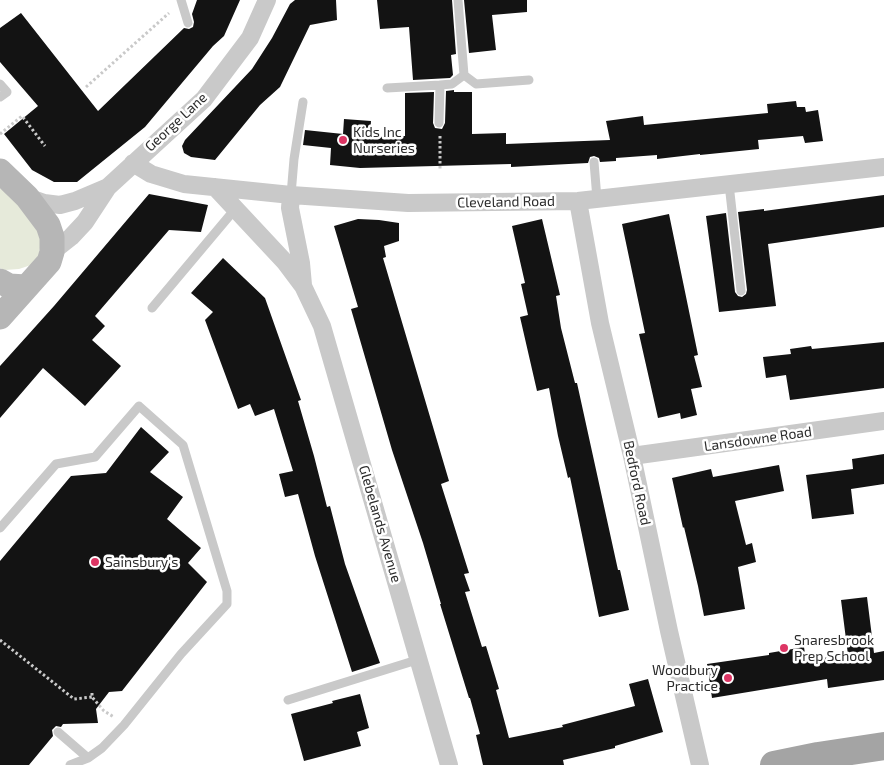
<!DOCTYPE html>
<style>
body{margin:0}
canvas{display:block;background:#fff}
</style>
<canvas width="884" height="765"></canvas>
<script>
const context = document.querySelector('canvas').getContext('2d');
context.lineJoin = 'round';
function fillPath(path, color) {
  context.fillStyle = color;
  context.fill(path, 'evenodd');
}
function toPath(rows) {
  const path = new Path2D();
  for (const r of rows) {
    path.moveTo(r[0], r[1]);
    for (let i = 2; i < r.length; i += 2) path.lineTo(r[i], r[i + 1]);
  }
  return path;
}
function trace(path, color, width, dash) {
  context.strokeStyle = color;
  context.lineWidth = width;
  context.lineCap = dash ? 'butt' : 'round';
  context.setLineDash(dash || []);
  context.stroke(path);
}
function write(font, color, halo, rows, align = 'center') {
  context.font = font + ' "Exo 2",sans-serif';
  context.lineWidth = 5;
  context.setLineDash([]);
  context.textBaseline = 'middle';
  context.strokeStyle = halo;
  context.fillStyle = color;
  for (const [text, x, y, turn = 0] of rows) {
    context.save();
    context.translate(x, y);
    context.rotate((+turn || 0) * Math.PI / 180);
    context.textAlign = isNaN(turn) ? turn : align;
    if (halo) context.strokeText(text, 0, 0);
    context.fillText(text, 0, 0);
    context.restore();
  }
}
const green = toPath([
 [0,188,34,217,41,240,39,255,31,265,19,269,5,270,0,268]
]);
const building = toPath([
 [197,0,240,0,224,36,213,46,145,127,77,182,54,182,32,170,4,134,38,106,0,62,0,28,21,13,98,111,184,28,189,29,193,27,194,22,192,14],
 [295,0,336,0,337,20,310,25,280,87,260,105,215,160,191,157,184,153,182,146,185,140,252,69,272,38,290,4],
 [377,0,452,0,456,54,451,55,453,75,450,78,413,80,409,27,380,29],
 [464,0,527,0,527,12,492,15,496,50,469,53],
 [454,90,454,92,472,92,472,134,506,133,506,144,610,140,606,121,643,116,644,125,768,113,767,104,796,101,797,107,805,107,806,112,818,110,823,141,805,143,803,136,758,140,759,149,700,155,700,154,657,159,657,155,616,158,616,161,600,162,599,158,594,156,590,157,588,163,511,167,511,164,360,168,330,165,331,148,303,145,305,130,343,134,344,119,371,121,370,137,405,136,405,93,434,92,433,123,435,128,442,129,445,123,446,91],
 [149,194,208,205,201,232,169,230,95,316,105,326,92,340,121,366,85,406,43,368,0,418,0,366,54,306],
 [884,195,884,227,768,244,776,306,719,312,706,216,726,213,735,292,738,296,742,297,746,294,747,290,738,212,764,209,764,211],
 [669,214,690,316,698,355,694,356,702,387,691,389,697,415,681,419,680,413,658,418,639,334,645,333,622,224],
 [358,219,379,220,399,223,399,241,384,246,386,257,383,258,449,481,441,484,469,573,464,574,470,591,465,592,482,647,486,646,499,689,496,690,509,738,563,727,562,725,635,706,629,684,648,679,663,732,615,746,615,748,563,760,564,765,483,765,476,735,480,734,470,698,469,698,440,604,441,604,423,543,392,450,351,309,358,307,334,226],
 [542,219,560,295,556,296,561,328,575,383,577,383,618,570,620,570,629,610,599,617,570,477,568,478,558,436,549,388,537,391,520,317,528,315,521,284,525,283,512,226],
 [223,258,265,298,301,400,298,401,314,456,327,507,330,506,345,564,380,663,352,672,315,556,298,494,285,497,279,474,293,471,274,409,255,416,250,404,238,409,205,320,213,312,191,293],
 [884,342,884,388,790,400,786,375,766,378,763,357,791,354,790,349,811,346,812,349],
 [141,427,169,452,150,472,183,497,167,519,201,548,188,563,207,582,122,691,109,692,96,709,98,723,63,724,61,727,56,726,52,730,53,736,29,765,0,765,0,561,71,476,106,473],
 [884,454,884,484,851,489,854,514,812,519,806,475,853,469,852,459],
 [779,465,784,491,735,501,746,545,752,543,756,562,738,567,745,609,704,616,698,586,684,527,683,528,672,478,711,469,713,477],
 [867,597,874,653,884,651,884,680,828,688,827,679,712,698,707,664,769,655,769,653,804,647,806,660,848,655,841,600],
 [360,694,369,728,357,732,361,746,304,761,291,714,333,703,332,701]
]);
const path = toPath([
 [86,87,169,13],
 [0,134,22,116,45,146],
 [440,136,440,170],
 [0,640,74,699,92,697],
 [92,693,92,697,104,711,114,717]
]);
const lane = toPath([
 [181,0,188,23],
 [464,75,476,84,529,80],
 [0,84,7,92,0,97],
 [387,88,440,85],
 [439,123,440,85,452,84,464,75,458,0],
 [594,162,597,199],
 [729,184,741,291],
 [291,195,294,159,303,102],
 [152,308,236,208],
 [0,528,56,464,95,457,139,406,183,445,227,591,227,604,181,654,124,725,102,748,88,758,70,765],
 [288,700,420,659],
 [58,732,88,758]
]);
const street = toPath([
 [133,163,151,174,184,184,291,195,408,203,578,201,884,167],
 [215,187,285,262,303,286,322,326,449,765],
 [291,195,290,208,301,263,303,285],
 [27,197,44,203,60,205,75,201,108,187],
 [578,201,600,323,632,456,669,631,700,765],
 [52,252,71,237,85,222,108,187,204,99,250,38,267,0],
 [632,456,884,421]
]);
const secondary = toPath([
 [0,171,27,197,48,225,52,237,52,252,49,262,0,317],
 [0,281,9,286,26,287]
]);
const primary = toPath([
 [774,765,818,756,884,746]
]);
const markers = [
 [343,140,5,"#dd3564"],
 [95,562,5,"#dd3564"],
 [784,648,5,"#dd3564"],
 [728,678,5,"#dd3564"]
];
const streetNames = [
 ["George Lane",176,122,-43],
 ["Cleveland Road",506,202,-1],
 ["Lansdowne Road",758,439,-8],
 ["Bedford Road",637,483,78],
 ["Glebelands Avenue",380,524,74]
];
const poiNames = [
 ["Kids Inc",353,132],
 ["Nurseries",353,148],
 ["Sainsbury's",105,562],
 ["Snaresbrook",794,640],
 ["Prep School",794,656],
 ["Woodbury",718,670,"right"],
 ["Practice",718,686,"right"]
];
fillPath(green, '#e6eada');
fillPath(building, '#131313');
trace(path, '#c9c9c9', 3, [2.5, 2.5]);
trace(lane, '#c9c9c9', 9);
trace(street, '#c9c9c9', 18);
trace(secondary, '#b6b6b6', 25);
trace(primary, '#a4a4a4', 28);
for (const [x, y, r, color] of markers) {
  const dot = new Path2D();
  dot.arc(x, y, r, 0, 2 * Math.PI);
  context.fillStyle = color;
  context.fill(dot);
  trace(dot, '#fff', 2);
}
write('14px', '#2c2c2c', '#fff', streetNames);
write('14px', '#2c2c2c', '#fff', poiNames, 'left');
</script>
